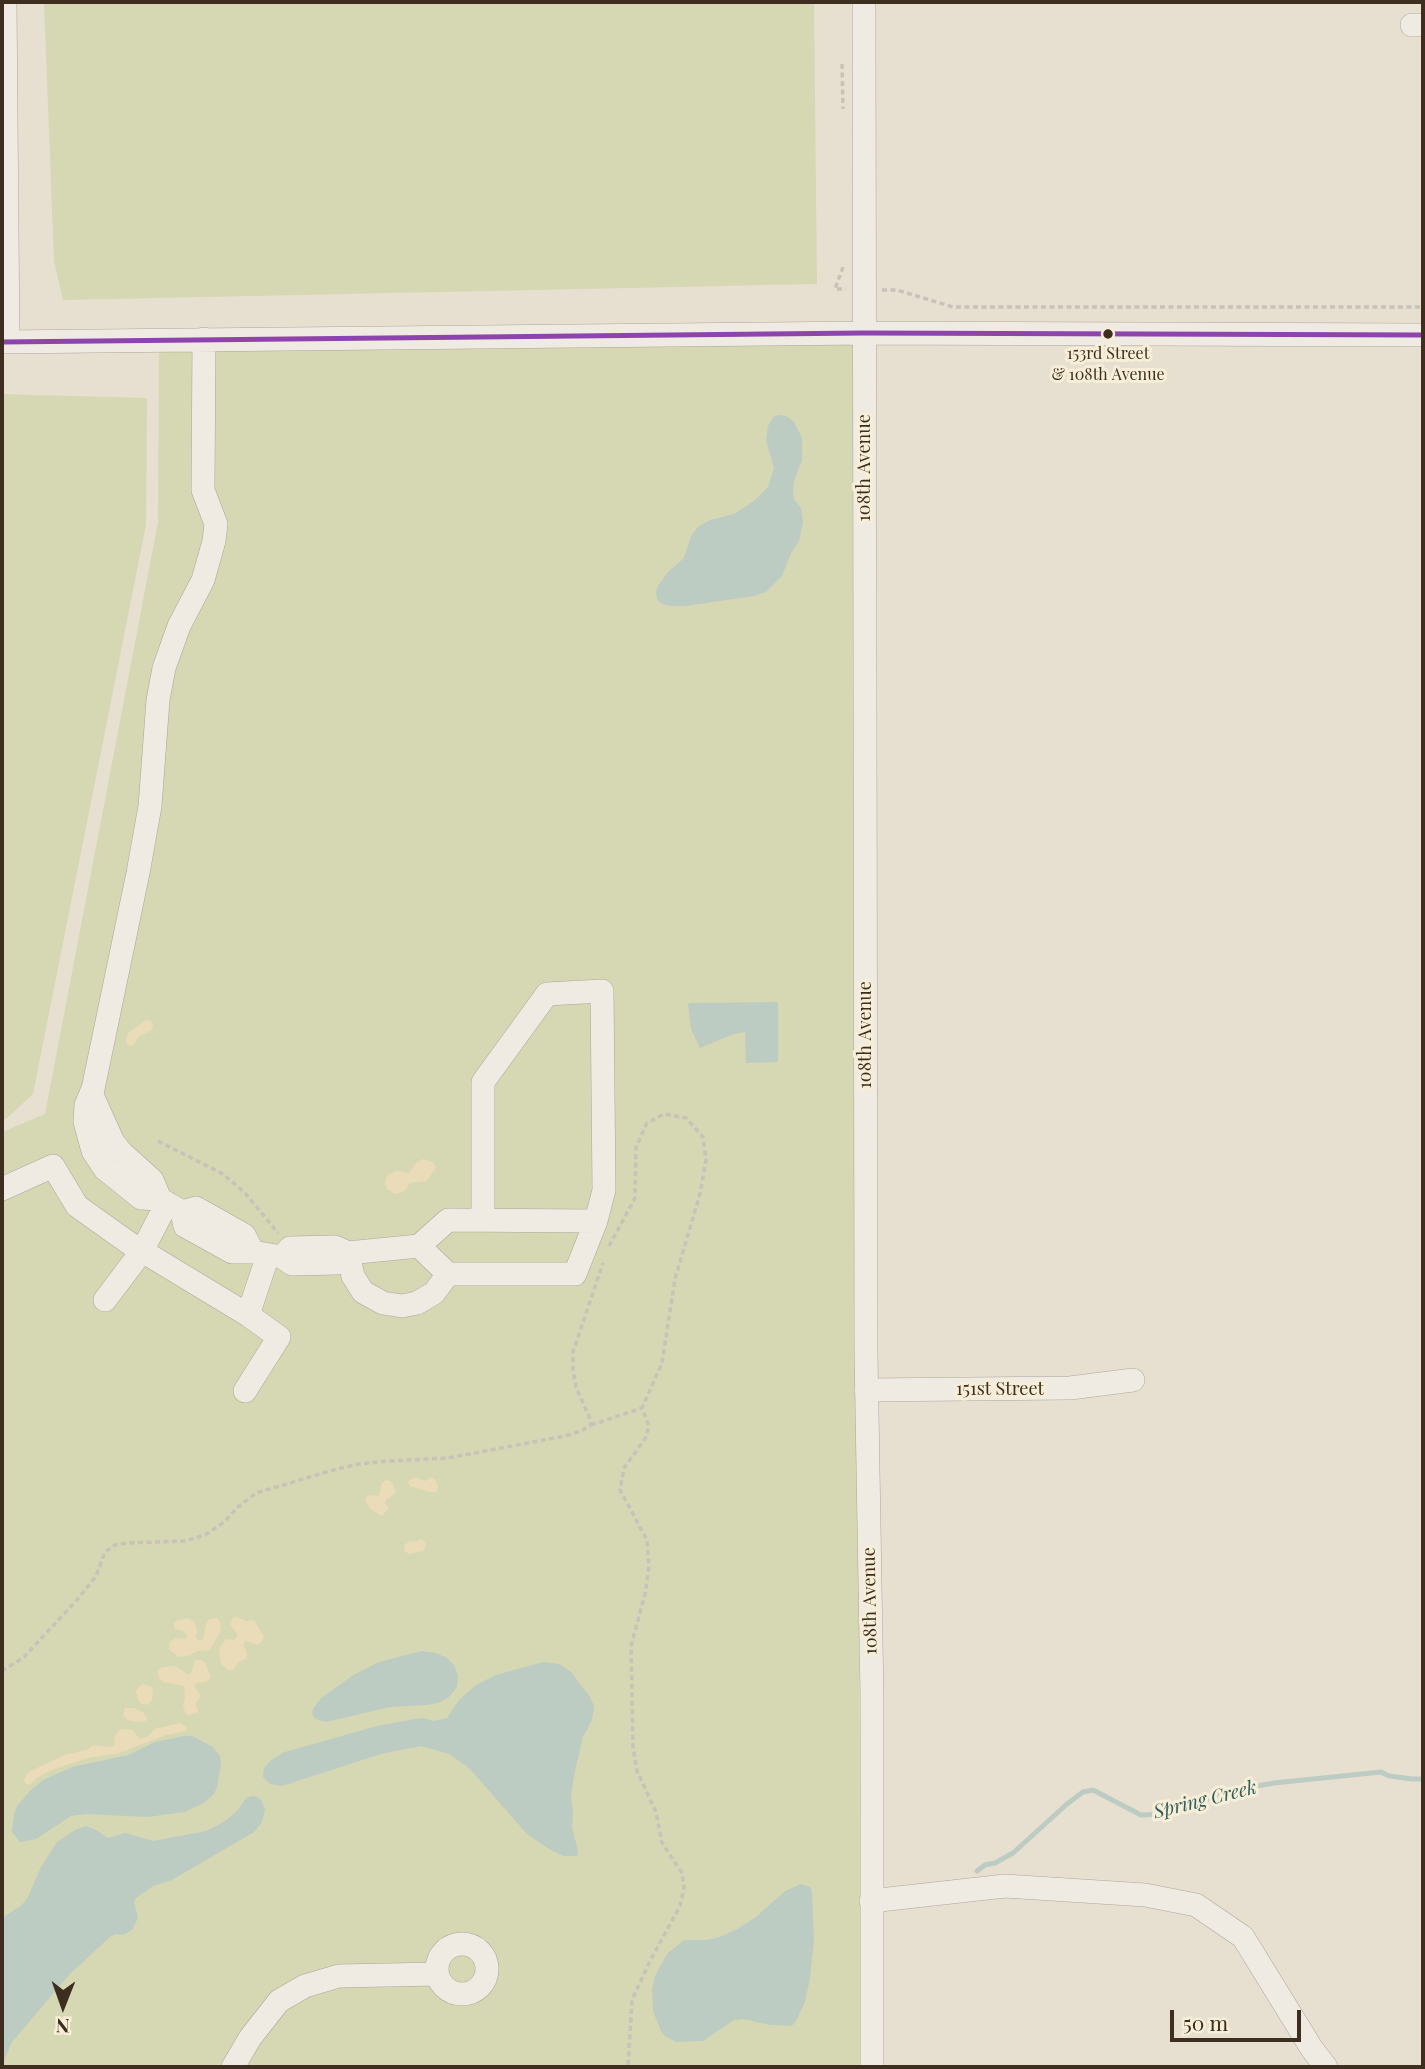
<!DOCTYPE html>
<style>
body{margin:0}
#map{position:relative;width:1425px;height:2069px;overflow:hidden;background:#e7e0d1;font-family:"Playfair Display",serif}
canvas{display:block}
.frame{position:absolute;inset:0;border:4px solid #3d2e20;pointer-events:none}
.north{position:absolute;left:28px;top:1971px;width:70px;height:70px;-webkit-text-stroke:5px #f7eed8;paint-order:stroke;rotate:181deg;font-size:19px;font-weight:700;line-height:28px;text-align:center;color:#3d2e20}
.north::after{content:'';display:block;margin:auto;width:24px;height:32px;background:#3d2e20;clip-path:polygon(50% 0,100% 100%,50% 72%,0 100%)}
.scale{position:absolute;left:1170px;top:2010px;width:131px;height:32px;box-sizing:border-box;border:4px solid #3d2e20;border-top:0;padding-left:9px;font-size:21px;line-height:24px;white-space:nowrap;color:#3d2e20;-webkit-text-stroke:5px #f7eed8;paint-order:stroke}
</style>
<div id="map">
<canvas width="1425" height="2069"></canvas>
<div class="frame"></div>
<div class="north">N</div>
<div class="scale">50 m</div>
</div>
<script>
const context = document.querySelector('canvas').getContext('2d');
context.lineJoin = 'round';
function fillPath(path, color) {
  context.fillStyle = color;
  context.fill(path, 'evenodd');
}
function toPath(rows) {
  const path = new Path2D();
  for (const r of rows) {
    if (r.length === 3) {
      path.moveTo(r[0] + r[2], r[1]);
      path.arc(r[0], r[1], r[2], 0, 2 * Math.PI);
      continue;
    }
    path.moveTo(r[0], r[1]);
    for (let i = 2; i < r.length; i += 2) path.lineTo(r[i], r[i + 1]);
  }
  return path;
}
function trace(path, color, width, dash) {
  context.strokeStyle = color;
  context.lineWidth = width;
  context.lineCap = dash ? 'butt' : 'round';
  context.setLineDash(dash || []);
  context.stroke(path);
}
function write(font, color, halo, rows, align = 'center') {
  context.font = font + ' "Playfair Display",serif';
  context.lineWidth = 6;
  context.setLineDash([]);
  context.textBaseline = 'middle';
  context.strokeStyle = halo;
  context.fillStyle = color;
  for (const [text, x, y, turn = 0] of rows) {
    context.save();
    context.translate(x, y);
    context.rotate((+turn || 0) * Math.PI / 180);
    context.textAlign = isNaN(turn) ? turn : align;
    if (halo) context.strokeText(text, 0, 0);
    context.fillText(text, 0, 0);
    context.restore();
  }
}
const green = toPath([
 [44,2,814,2,817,284,63,300,54,261],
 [854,342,861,2067,2,2067,2,1132,45,1114,158,522,159,348],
 [2,394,147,398,146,525,33,1094,7,1118,2,1120]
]);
const sand = toPath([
 [146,1020,151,1021,153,1025,152,1030,138,1037,134,1045,130,1046,126,1043,127,1034],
 [423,1159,433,1162,436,1168,426,1181,410,1183,406,1190,400,1193,395,1194,387,1189,385,1184,387,1175,396,1171,409,1173,415,1164],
 [416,1477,425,1481,430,1477,435,1479,438,1486,436,1492,429,1492,410,1486,408,1483,409,1480],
 [386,1480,392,1482,396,1493,386,1500,385,1503,389,1508,382,1516,370,1509,366,1501,366,1497,369,1495,379,1496,382,1483],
 [421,1539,426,1542,425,1550,410,1554,405,1552,404,1546,409,1541,416,1542],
 [237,1617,246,1621,254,1620,264,1637,263,1640,258,1645,246,1641,243,1645,247,1652,247,1658,239,1662,234,1669,230,1671,221,1664,219,1649,226,1639,234,1640,237,1637,237,1633,230,1625,233,1618],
 [188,1618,194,1621,197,1629,196,1637,199,1641,203,1639,206,1624,209,1619,217,1618,219,1620,221,1626,220,1632,210,1650,198,1651,187,1656,179,1657,169,1650,170,1642,176,1638,186,1639,187,1636,184,1632,174,1628,174,1623,178,1620],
 [196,1660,202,1660,205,1663,211,1676,207,1682,195,1683,195,1687,201,1696,196,1703,198,1712,190,1715,186,1714,183,1707,185,1697,184,1686,163,1682,159,1678,157,1671,162,1667,175,1666,189,1675,192,1671,194,1661],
 [143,1684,151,1687,153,1690,152,1700,147,1705,140,1703,136,1693,137,1689],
 [125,1708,134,1708,143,1712,147,1718,146,1721,138,1722,127,1720,123,1715],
 [180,1723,187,1727,187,1731,166,1735,116,1754,88,1758,54,1769,38,1777,29,1785,26,1784,24,1780,27,1774,31,1771,64,1755,87,1750,93,1745,107,1747,114,1746,115,1735,121,1729,133,1730,139,1739,147,1737,155,1729]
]);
const water = toPath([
 [781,415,788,417,794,422,802,438,802,460,794,481,793,490,794,499,801,508,803,522,799,541,791,553,782,576,766,592,754,596,686,606,670,606,662,604,657,599,656,592,658,586,668,572,684,558,691,536,698,527,710,520,734,514,754,501,768,487,774,468,766,440,768,426,774,416],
 [778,1002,778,1062,746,1063,745,1032,734,1034,700,1048,691,1029,688,1003],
 [422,1651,436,1653,447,1658,454,1665,458,1676,457,1687,449,1697,438,1703,427,1705,390,1707,326,1722,315,1719,312,1714,313,1709,321,1698,355,1674,379,1662],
 [543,1662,559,1664,571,1672,590,1697,594,1706,592,1720,583,1737,574,1775,571,1797,573,1813,572,1827,578,1851,577,1856,563,1856,549,1849,527,1834,469,1768,449,1754,421,1746,381,1754,282,1786,270,1784,263,1777,264,1768,271,1760,285,1752,377,1726,414,1719,424,1718,433,1721,447,1718,459,1700,476,1685,496,1675],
 [184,1736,192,1736,213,1747,220,1756,221,1763,217,1788,213,1795,202,1804,184,1812,148,1817,86,1814,71,1816,36,1839,20,1842,12,1832,14,1814,17,1806,30,1791,43,1780,72,1767,128,1755,155,1742],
 [253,1796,258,1797,262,1801,265,1810,262,1822,254,1832,172,1880,153,1886,136,1898,134,1902,138,1918,132,1930,123,1935,117,1934,111,1936,69,1975,12,2042,2,2065,2,1918,22,1905,28,1897,41,1867,57,1842,75,1830,86,1826,96,1830,108,1838,125,1833,153,1841,206,1831,224,1822,238,1810,246,1798],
 [801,1884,810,1887,812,1891,814,1940,810,1978,805,2002,795,2023,791,2026,770,2025,743,2019,734,2020,703,2041,676,2042,665,2036,661,2031,653,2011,652,1989,655,1976,667,1954,684,1940,706,1940,720,1937,739,1928,756,1917,785,1891]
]);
const stream = toPath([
 [977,1871,985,1865,995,1863,1013,1853,1067,1804,1083,1792,1093,1790,1141,1815,1163,1814,1211,1798,1221,1792,1274,1783,1381,1772,1389,1776,1412,1779,1423,1779]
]);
const path = toPath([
 [842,64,843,109],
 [843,267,835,289,846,289],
 [882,290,897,290,953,307,1423,307],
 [158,1141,223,1174,245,1193,278,1233],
 [609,1246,635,1198,636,1147,647,1123,664,1114,686,1118,703,1137,706,1160,700,1194,675,1279,662,1363,642,1408,649,1426,645,1439,624,1468,620,1490,647,1540,649,1567,645,1594,631,1646,633,1747,637,1771,656,1812,662,1843,682,1873,684,1888,680,1906,650,1961,632,2000,628,2067],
 [591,1425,642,1408],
 [2,1671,24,1657,77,1600,96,1576,105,1552,115,1545,127,1543,185,1541,205,1535,224,1522,238,1507,256,1493,337,1469,359,1464,388,1461,448,1458,565,1436,581,1431,591,1425,590,1419,576,1387,573,1370,573,1352,603,1263]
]);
const minor = toPath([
 [5,2,8,342],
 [864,2,866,1354,872,1697,872,2067],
 [1412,25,1423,25],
 [204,339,203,490,216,524,214,541,203,580,179,626,164,668,158,700,150,806,138,873,93,1089,86,1105,85,1122,93,1151,105,1169,141,1198,160,1199,182,1212,196,1208,244,1235,253,1252],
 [2,342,863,333,1423,335],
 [91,1093,113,1142,122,1153,152,1180,160,1199],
 [2,1189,53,1166,77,1206,129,1243,248,1315,279,1337,245,1391],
 [182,1212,185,1226,232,1252,253,1252,282,1257,292,1264,337,1263,348,1253],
 [419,1246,448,1274,575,1274,596,1221],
 [348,1253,353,1276,363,1292,383,1303,402,1306,417,1303,434,1293,448,1274],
 [282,1257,290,1248,335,1247,348,1253,419,1246,448,1220,596,1221,604,1190,602,991,547,994,483,1082,483,1220],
 [105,1300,142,1251,167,1203],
 [248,1315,268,1255],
 [866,1390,1070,1388,1133,1380],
 [871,1901,1005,1886,1145,1895,1196,1905,1243,1937,1312,2049,1326,2067],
 [462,1969,25],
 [233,2067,250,2038,279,2001,305,1986,339,1976,437,1974]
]);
const bus1 = toPath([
 [2,342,863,333,1423,335]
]);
const markers = [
 [1108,334,6,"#3d2e20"]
];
const busNames = [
 ["153rd Street",1108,354],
 ["& 108th Avenue",1108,375]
];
const streetNames = [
 ["108th Avenue",864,468,-90],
 ["108th Avenue",865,1035,-90],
 ["151st Street",1000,1389],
 ["108th Avenue",870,1601,-91]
];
const waterNames = [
 ["Spring Creek",1205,1800,-14]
];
fillPath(green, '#d6d7b3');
fillPath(sand, '#eadcb9');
fillPath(water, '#bcccc2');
trace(stream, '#bcccc2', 5);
trace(minor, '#ada599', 24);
trace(path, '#c8c2b9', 3.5, [5, 3.5]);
trace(minor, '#efebe3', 23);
trace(bus1, '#8e44ad', 5);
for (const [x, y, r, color] of markers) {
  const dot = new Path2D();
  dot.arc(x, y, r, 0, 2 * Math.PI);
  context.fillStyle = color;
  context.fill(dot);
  trace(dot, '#f7eed8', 2.5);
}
write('16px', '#3d2e20', '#f7eed8', busNames);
write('18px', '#3d2e20', '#f7eed8', streetNames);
write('italic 19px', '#2f5d5a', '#f7eed8', waterNames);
</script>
